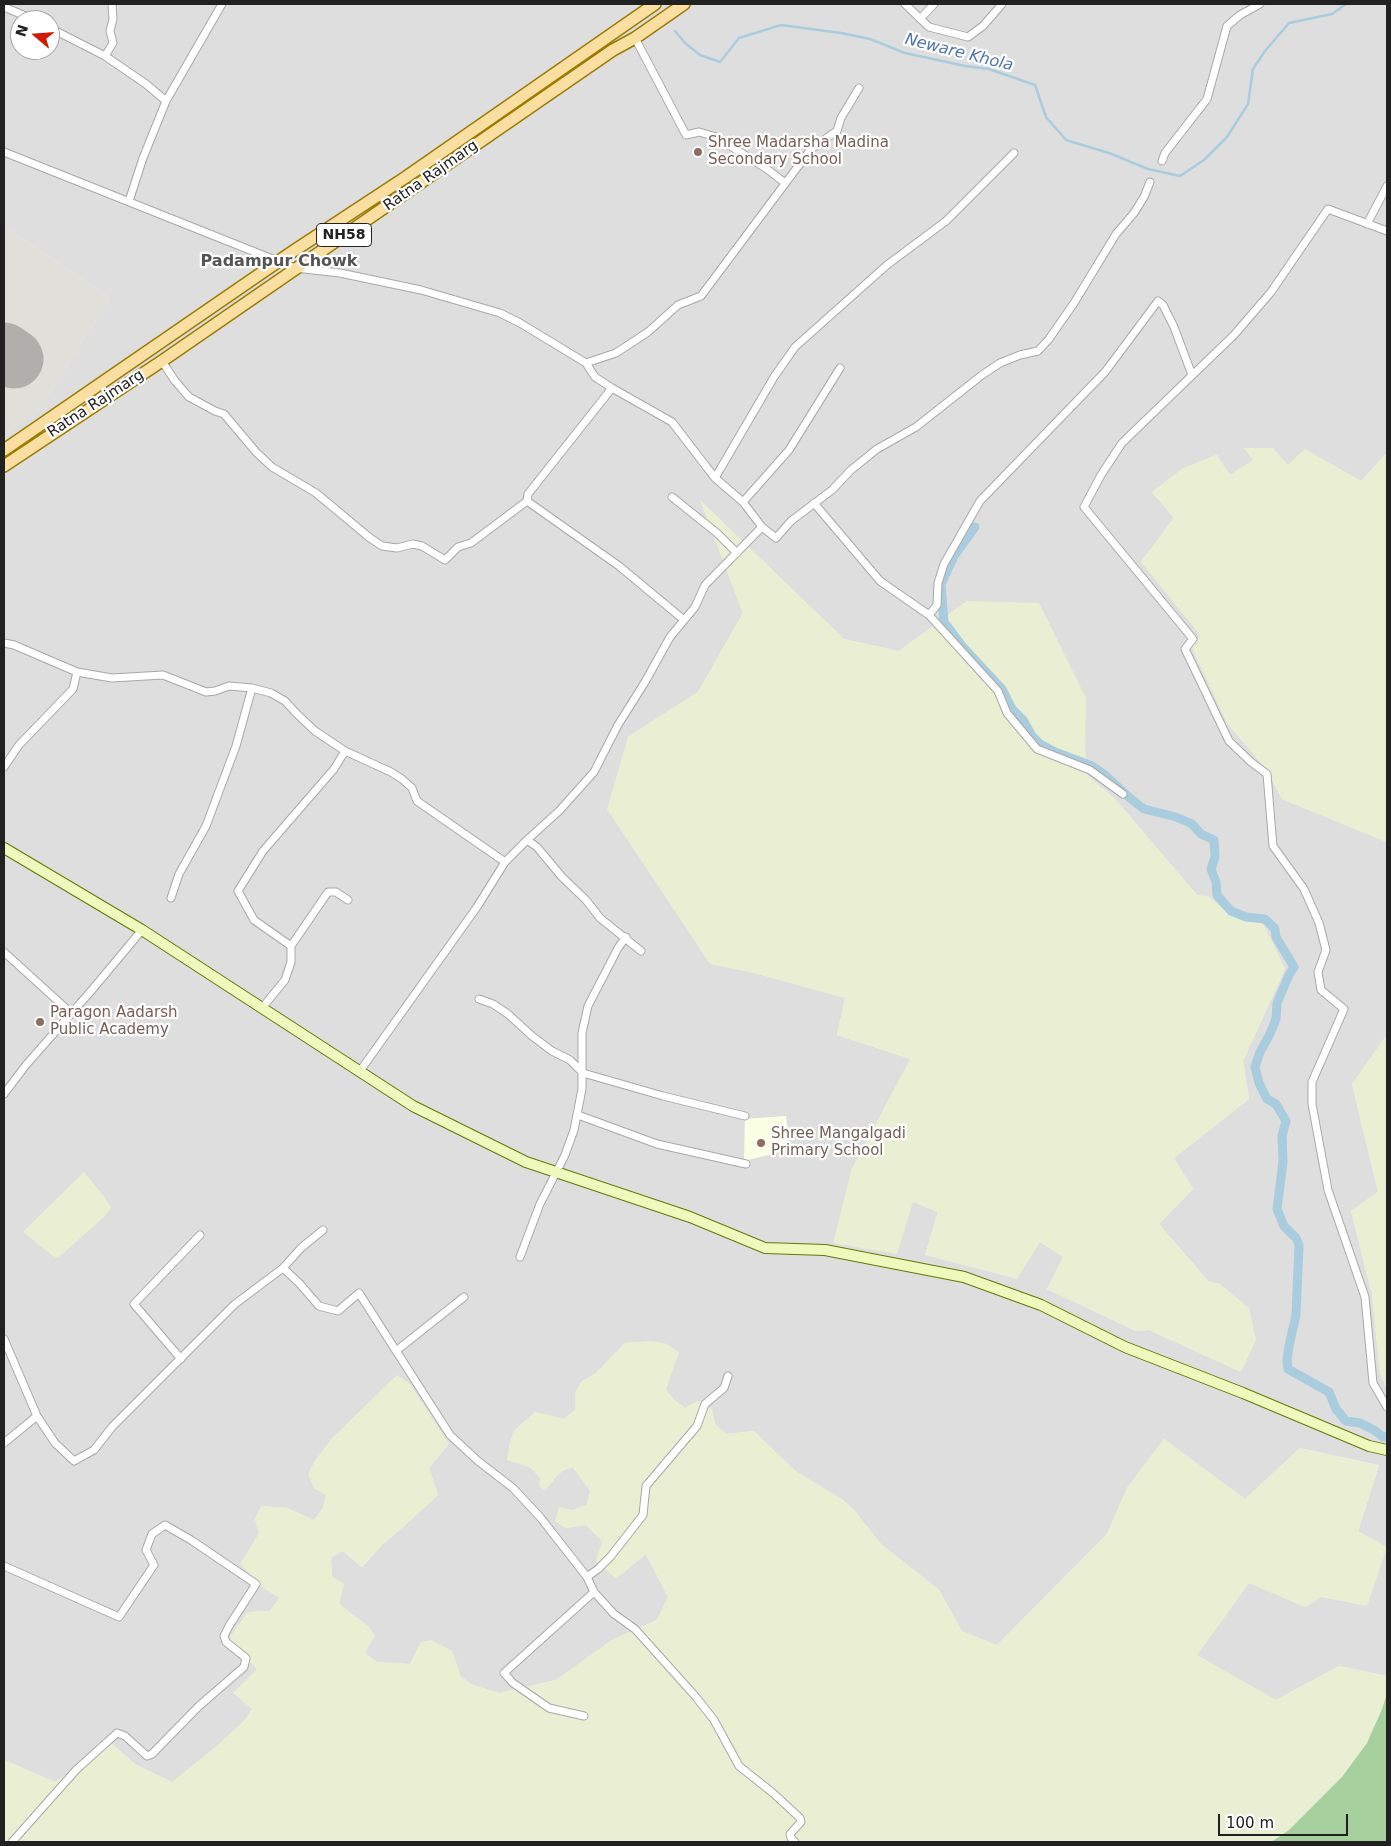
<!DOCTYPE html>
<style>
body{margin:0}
#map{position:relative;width:1391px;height:1846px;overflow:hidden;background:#f1efe7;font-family:"DejaVu Sans",sans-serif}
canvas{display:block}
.frame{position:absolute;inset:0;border:5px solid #212121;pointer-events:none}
.north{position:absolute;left:10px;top:10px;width:50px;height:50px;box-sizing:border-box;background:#fff;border:1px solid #a6a6a6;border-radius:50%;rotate:288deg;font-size:14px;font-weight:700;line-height:20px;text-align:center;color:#212121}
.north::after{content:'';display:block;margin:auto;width:18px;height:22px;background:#d01a01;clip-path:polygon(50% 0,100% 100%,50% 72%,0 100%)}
.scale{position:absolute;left:1218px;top:1814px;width:130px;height:22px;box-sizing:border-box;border:2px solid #212121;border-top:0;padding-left:6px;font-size:15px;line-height:18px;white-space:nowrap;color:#212121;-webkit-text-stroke:4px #fff;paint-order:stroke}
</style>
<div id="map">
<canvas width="1391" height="1846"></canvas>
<div class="frame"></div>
<div class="north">N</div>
<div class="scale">100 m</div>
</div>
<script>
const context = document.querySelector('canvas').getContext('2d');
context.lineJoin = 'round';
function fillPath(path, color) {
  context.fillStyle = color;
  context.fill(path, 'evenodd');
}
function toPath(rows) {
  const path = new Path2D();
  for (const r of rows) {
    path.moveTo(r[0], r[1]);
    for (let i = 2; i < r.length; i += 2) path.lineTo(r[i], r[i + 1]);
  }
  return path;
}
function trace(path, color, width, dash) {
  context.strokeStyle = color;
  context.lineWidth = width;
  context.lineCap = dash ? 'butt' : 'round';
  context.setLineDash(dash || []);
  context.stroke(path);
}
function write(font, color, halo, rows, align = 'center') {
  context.font = font + ' "DejaVu Sans",sans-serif';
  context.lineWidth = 4.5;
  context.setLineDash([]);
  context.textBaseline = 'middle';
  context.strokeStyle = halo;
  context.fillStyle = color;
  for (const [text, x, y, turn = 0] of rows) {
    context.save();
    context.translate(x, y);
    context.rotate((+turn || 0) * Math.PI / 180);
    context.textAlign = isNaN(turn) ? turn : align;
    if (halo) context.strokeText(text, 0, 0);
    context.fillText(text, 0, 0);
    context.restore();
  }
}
const residential = toPath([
 [4,4,1387,4,1387,453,1361,481,1305,450,1288,465,1245,448,1254,460,1230,475,1216,455,1182,469,1152,492,1174,518,1141,562,1201,635,1227,723,1267,770,1282,799,1387,842,1387,1035,1352,1084,1378,1192,1351,1211,1372,1295,1380,1373,1387,1389,1387,1676,1339,1666,1276,1700,1196,1656,1249,1583,1306,1607,1358,1532,1379,1465,1300,1448,1245,1499,1164,1439,1127,1488,1107,1534,997,1645,962,1632,939,1590,881,1544,854,1510,843,1500,794,1470,754,1431,726,1434,715,1424,712,1410,701,1401,698,1401,685,1408,674,1400,666,1390,653,1341,625,1343,595,1374,582,1381,575,1393,575,1410,564,1419,535,1412,514,1431,509,1446,549,1486,557,1475,564,1470,573,1467,584,1482,590,1491,587,1505,573,1510,565,1528,586,1525,602,1541,646,1554,668,1597,657,1620,614,1639,556,1680,499,1693,473,1685,461,1677,452,1651,421,1642,410,1664,377,1662,365,1653,370,1643,368,1626,339,1604,344,1584,332,1577,331,1557,343,1551,362,1567,382,1545,403,1527,438,1495,429,1468,449,1444,314,1488,326,1495,323,1508,314,1520,287,1508,262,1506,255,1519,259,1533,261,1586,280,1598,270,1611,248,1612,227,1641,258,1669,252,1709,245,1720,218,1745,172,1783,135,1764,112,1744,55,1782,4,1760,4,434,39,410,110,298,4,226],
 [20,20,50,20,50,50,20,50],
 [701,502,844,639,899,651,967,601,1085,750,1087,775,1116,800,1197,895,1209,897,1226,912,1243,921,1263,923,1285,969,1243,1061,1249,1099,1174,1158,1193,1189,1159,1224,1209,1282,1241,1372,1149,1330,1136,1331,1047,1289,1063,1257,1040,1242,925,1255,938,1212,913,1202,851,1171,911,1059,837,1035,845,998,758,974,628,737,698,692,743,613]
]);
const education = toPath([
 [786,1116,789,1139,776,1153,744,1161,745,1119]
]);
const airport = toPath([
 [4,226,110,298,39,410,4,434]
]);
const farmland = toPath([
 [1244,448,1273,448,1288,465,1305,449,1361,481,1387,453,1387,842,1282,799,1267,770,1227,723,1192,648,1200,635,1141,562,1174,518,1152,492,1182,469,1217,455,1230,475,1253,460],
 [700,500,844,639,899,651,967,601,1039,603,1086,698,1085,750,1087,775,1116,800,1197,895,1209,897,1226,912,1243,920,1263,923,1285,969,1243,1061,1249,1099,1174,1158,1193,1189,1159,1224,1208,1282,1219,1283,1249,1308,1256,1340,1241,1372,1149,1330,1136,1331,1047,1289,1063,1257,1040,1242,1017,1279,925,1255,938,1212,913,1202,897,1254,833,1243,851,1171,910,1059,837,1035,845,998,758,974,710,964,607,809,628,737,698,692,743,613],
 [1387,1035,1387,1389,1380,1373,1372,1295,1351,1211,1378,1192,1352,1084],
 [84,1172,106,1199,111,1208,105,1216,58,1258,53,1256,23,1232],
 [653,1341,667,1344,679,1352,666,1390,674,1400,685,1408,698,1401,701,1401,712,1410,715,1424,726,1434,754,1431,794,1470,843,1500,854,1510,881,1544,939,1590,962,1631,997,1645,1107,1534,1127,1488,1164,1439,1245,1499,1300,1448,1379,1466,1358,1531,1387,1547,1367,1606,1321,1597,1306,1607,1249,1583,1197,1655,1276,1700,1339,1666,1387,1676,1387,1694,1382,1709,1367,1743,1342,1778,1289,1830,1271,1842,4,1842,4,1760,55,1782,112,1744,135,1764,172,1782,218,1745,245,1720,252,1709,233,1693,257,1669,227,1641,248,1612,270,1611,279,1598,261,1586,240,1564,259,1533,255,1519,261,1506,287,1508,314,1520,323,1508,326,1495,314,1488,308,1474,314,1462,332,1438,397,1375,410,1384,449,1444,429,1468,438,1495,403,1527,382,1545,361,1567,343,1551,331,1557,332,1577,344,1583,339,1604,368,1626,375,1636,365,1653,377,1662,410,1664,421,1642,431,1640,452,1651,461,1677,473,1685,499,1693,556,1680,613,1639,657,1621,668,1597,646,1554,616,1579,596,1561,602,1541,593,1531,586,1525,565,1528,555,1521,559,1507,573,1510,587,1505,590,1491,573,1467,564,1470,557,1475,549,1486,543,1490,539,1485,540,1479,532,1468,507,1460,509,1446,514,1431,535,1412,564,1419,575,1410,575,1393,582,1381,595,1374,625,1343]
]);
const forest = toPath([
 [1387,1694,1387,1842,1271,1842,1289,1830,1342,1777,1367,1743,1382,1709]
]);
const stream = toPath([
 [675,31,685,43,700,55,720,62,739,38,781,25,841,33,870,39,905,53,965,66,989,69,1035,85,1046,117,1066,140,1109,153,1148,169,1180,176,1204,160,1227,137,1248,104,1253,69,1265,51,1289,23,1332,14,1346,4]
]);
const canal = toPath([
 [975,527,954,556,941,584,944,622,962,646,1002,689,1012,709,1023,720,1032,736,1040,744,1055,752,1092,766,1105,775,1131,799,1144,809,1176,817,1192,824,1201,834,1214,840,1215,857,1211,869,1216,882,1217,895,1231,911,1246,917,1265,919,1275,929,1276,937,1294,967,1289,975,1277,1003,1276,1019,1270,1034,1260,1052,1255,1067,1259,1083,1267,1099,1276,1104,1286,1121,1282,1136,1283,1162,1277,1209,1284,1226,1296,1238,1299,1245,1296,1315,1289,1346,1287,1360,1288,1369,1329,1392,1336,1409,1346,1421,1360,1423,1374,1430,1383,1437,1387,1436]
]);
const runway = toPath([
 [4,352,14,359]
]);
const street = toPath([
 [905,4,929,27,968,37,983,26,1002,4],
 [4,7,35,20],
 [920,19,934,4],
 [50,28,105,56,146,84,166,101],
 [635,38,686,135,699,132,716,137,767,169,785,183],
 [105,56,113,43,110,31,113,19,112,4],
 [4,152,295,268,340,273,421,290,500,313,520,323,586,363,595,377,612,388,672,422,715,478,743,502,762,527,705,585,695,607,670,637,645,682,618,725,594,772,559,811,527,840,505,862,477,907,360,1071],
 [1162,161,1165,153,1207,99,1227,26,1240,15,1260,4],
 [129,201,143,158,166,101,222,4],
 [1367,224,1387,186],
 [1387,231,1328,209,1271,292,1234,335,1122,443,1101,475,1084,507,1193,639,1185,649,1229,741,1251,762,1267,774,1273,846,1304,889,1319,923,1326,950,1318,972,1321,990,1344,1009,1312,1082,1312,1104,1328,1190,1365,1297,1373,1383,1387,1407],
 [162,361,175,381,189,397,215,411,224,414,256,452,272,467,316,493,370,538,382,546,397,548,413,544,422,546,445,560,458,547,471,543,527,501,619,566,684,620],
 [586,363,616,353,648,332,678,305,701,296,811,149,837,131,841,118,859,88],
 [715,478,774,377,795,347,887,265,946,221,1014,153],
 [672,497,717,533,737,553],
 [527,501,528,494,612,388],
 [743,502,789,450,840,368],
 [814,503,880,581,929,615,998,691,1007,713,1037,749,1090,770,1123,794],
 [762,527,776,538,791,521,832,490,851,470,877,449,916,427,982,375,1000,363,1020,355,1038,351,1049,339,1074,303,1116,234,1134,213,1144,197,1150,182],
 [929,615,937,605,938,583,944,564,980,501,1105,372,1158,301,1163,305,1174,327,1192,375],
 [4,643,14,645,77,672,112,678,163,675,206,692,215,691,229,686,252,688,271,693,285,701,296,713,315,731,345,751,391,772,402,779,412,788,417,801,505,862],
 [4,767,19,745,73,689,77,672],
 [527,840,537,847,562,877,586,900,600,918,641,951],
 [171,898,179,874,206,826,236,746,252,688],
 [291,946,328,892,336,892,348,900],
 [4,952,71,1013],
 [479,999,493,1004,508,1014,532,1036,552,1051,570,1060,583,1073,663,1096,745,1116],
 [262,1008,285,980,291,962,291,946,254,920,238,891,263,851,334,769,345,751],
 [4,1094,26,1065,91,991,142,930],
 [578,1115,657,1144,746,1164],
 [520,1257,540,1204,565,1155,574,1130,582,1089,582,1033,588,1006,618,948,626,937],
 [283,1268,299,1283,319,1306,338,1311,359,1293,450,1435,478,1461,513,1488,540,1517,587,1577,594,1592,614,1614,635,1629,696,1697,714,1720,739,1766,773,1793,800,1818,801,1822,790,1834,791,1838,795,1842],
 [4,1339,37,1416,55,1443,74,1461,94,1450,112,1427,235,1304,283,1268,301,1248,323,1230],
 [396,1351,464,1297],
 [181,1359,134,1304,200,1235],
 [4,1443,37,1416],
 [4,1566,119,1617,154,1565,146,1550,152,1534,165,1525,191,1540,256,1584,229,1626,224,1636,226,1642,246,1658,244,1667,199,1706,152,1754,147,1756,125,1736,117,1733,76,1770,12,1842],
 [587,1577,598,1569,611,1556,643,1515,646,1486,697,1426,705,1404,724,1388,728,1376],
 [584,1716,549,1708,513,1683,504,1673,594,1592]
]);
const secondary = toPath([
 [4,848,142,930,413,1106,526,1162,690,1217,765,1248,825,1250,964,1277,1041,1305,1125,1347,1243,1393,1369,1446,1387,1450]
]);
const primary = toPath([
 [4,450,292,252,406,177,655,4],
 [4,466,162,361,613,50,635,38,684,4]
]);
const markers = [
 [698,152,5,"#8d6e63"],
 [40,1022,5,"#8d6e63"],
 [761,1143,5,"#8d6e63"]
];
const shields = [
 [344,235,55]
];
const shieldNames = [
 ["NH58",344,235]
];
const educationNames = [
 ["Shree Madarsha Madina",708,143],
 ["Secondary School",708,160],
 ["Paragon Aadarsh",50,1013],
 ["Public Academy",50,1030],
 ["Shree Mangalgadi",771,1134],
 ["Primary School",771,1151]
];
const streetNames = [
 ["Ratna Rajmarg",431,176,-35],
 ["Ratna Rajmarg",96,404,-33]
];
const waterNames = [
 ["Neware Khola",959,53,14]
];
const neighbourhoodNames = [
 ["Padampur Chowk",279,262]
];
fillPath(residential, '#dfdede');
fillPath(education, '#fbffe3');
fillPath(airport, '#e0dfd9');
fillPath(farmland, '#eaefd3');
fillPath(forest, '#a6d09d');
trace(stream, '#a9ccde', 2.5);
trace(canal, '#a9ccde', 9);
trace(runway, '#b0afab', 59);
trace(street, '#a8a8a8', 9);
trace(secondary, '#607a06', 12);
trace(primary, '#9c7b01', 14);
trace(street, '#fff', 7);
trace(secondary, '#eff9bd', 10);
trace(primary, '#fbdfa2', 11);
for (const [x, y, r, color] of markers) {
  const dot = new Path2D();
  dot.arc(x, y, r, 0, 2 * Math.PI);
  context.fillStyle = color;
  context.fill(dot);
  trace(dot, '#fff', 2);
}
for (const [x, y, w] of shields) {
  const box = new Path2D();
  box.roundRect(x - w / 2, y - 11.5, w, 23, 4);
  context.fillStyle = '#fff';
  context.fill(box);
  trace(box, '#212121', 1);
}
write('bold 14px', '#212121', null, shieldNames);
write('15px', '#785e54', '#fff', educationNames, 'left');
write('15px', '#212121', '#fff', streetNames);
write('italic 16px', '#4d73b1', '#fff', waterNames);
write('bold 16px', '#545454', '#fff', neighbourhoodNames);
</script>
